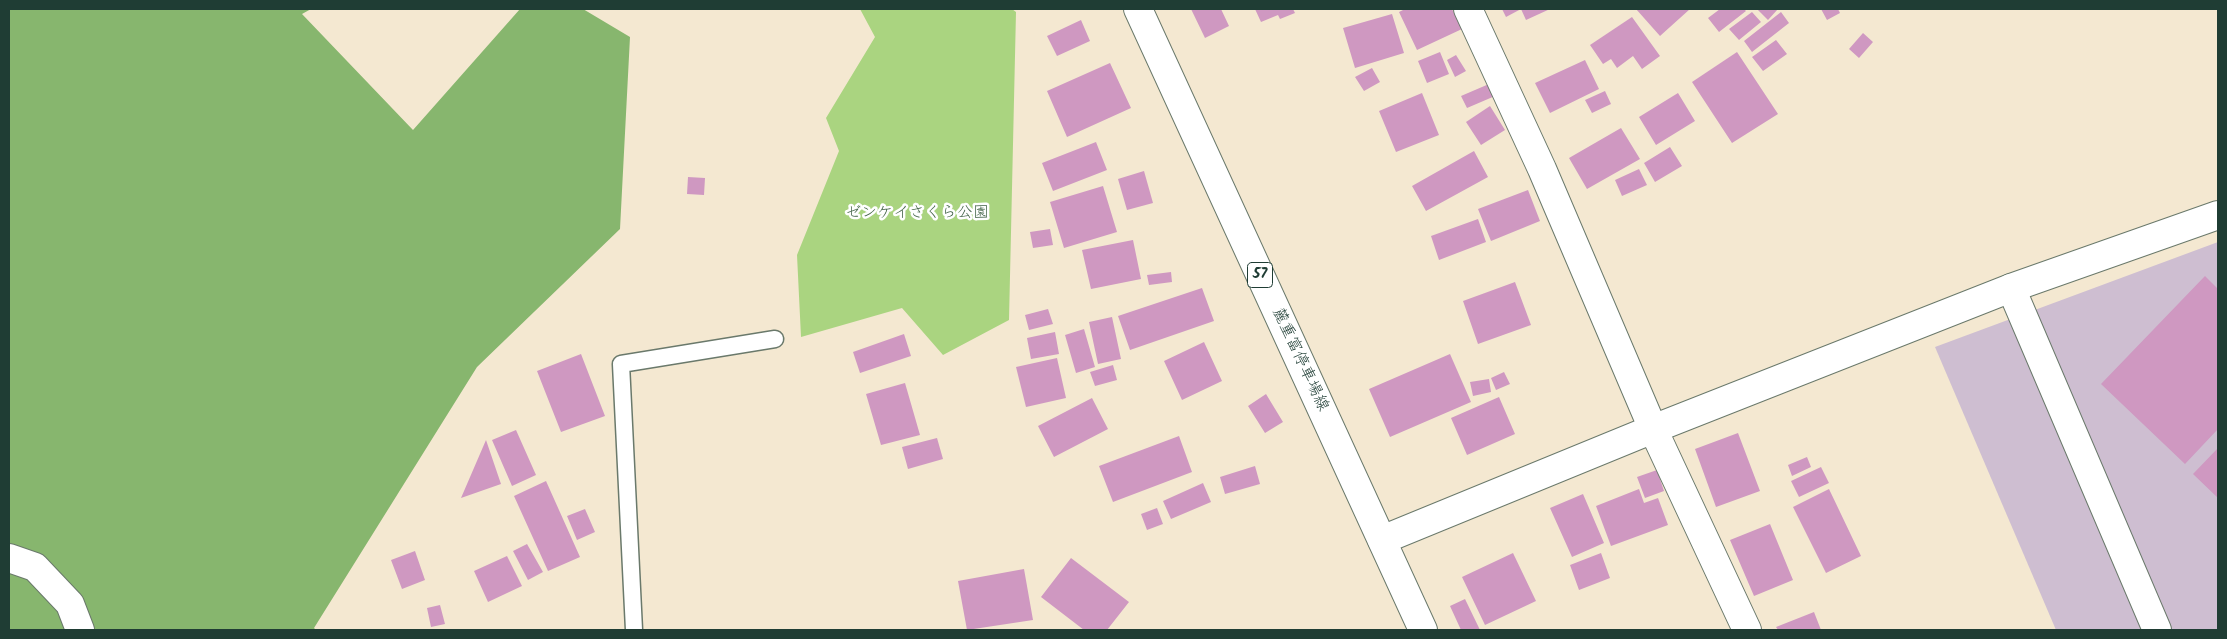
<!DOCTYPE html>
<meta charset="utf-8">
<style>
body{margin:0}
#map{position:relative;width:2227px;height:639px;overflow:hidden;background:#f4e8d1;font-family:Kalam,sans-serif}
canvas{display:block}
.frame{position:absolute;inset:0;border:10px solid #1f3d34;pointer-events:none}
</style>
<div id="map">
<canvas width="2227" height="639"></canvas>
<div class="frame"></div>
</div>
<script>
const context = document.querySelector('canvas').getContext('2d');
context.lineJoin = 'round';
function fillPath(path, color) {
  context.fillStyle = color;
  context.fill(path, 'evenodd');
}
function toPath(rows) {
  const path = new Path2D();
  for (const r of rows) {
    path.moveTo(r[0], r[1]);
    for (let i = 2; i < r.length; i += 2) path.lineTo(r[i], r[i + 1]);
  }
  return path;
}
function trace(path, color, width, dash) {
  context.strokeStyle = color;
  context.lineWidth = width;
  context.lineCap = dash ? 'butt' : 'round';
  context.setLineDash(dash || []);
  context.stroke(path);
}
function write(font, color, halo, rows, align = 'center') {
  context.font = font + ' Kalam,"Klee One",sans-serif';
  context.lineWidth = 5;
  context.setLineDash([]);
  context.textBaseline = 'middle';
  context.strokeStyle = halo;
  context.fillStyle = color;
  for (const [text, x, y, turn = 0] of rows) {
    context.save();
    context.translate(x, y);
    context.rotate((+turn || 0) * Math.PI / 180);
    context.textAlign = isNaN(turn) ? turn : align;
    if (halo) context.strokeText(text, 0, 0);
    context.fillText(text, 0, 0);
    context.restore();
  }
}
const industrial = toPath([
 [2218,242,2218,630,2056,630,1935,347]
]);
const green = toPath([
 [860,9,1012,9,1016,12,1009,320,943,355,902,308,801,337,797,255,839,151,826,118,875,37]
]);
const forest = toPath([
 [9,9,311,9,302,14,413,130,520,9,583,9,630,37,620,229,477,367,314,628,316,630,9,630]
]);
const building = toPath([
 [1191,9,1221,9,1229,26,1205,38],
 [1255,9,1293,9,1295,13,1280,19,1278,15,1261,22],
 [1405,9,1452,9,1462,29,1417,50,1399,12],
 [1502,9,1550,9,1526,20,1521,9,1506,17],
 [1636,9,1690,9,1660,36],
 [1720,9,1744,9,1746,11,1719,32,1708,18],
 [1757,9,1778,9,1768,20],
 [1821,9,1838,9,1840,13,1827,20],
 [1752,12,1761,22,1739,40,1729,29],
 [1781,12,1789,23,1752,52,1744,41],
 [1392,14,1404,53,1355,68,1343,28],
 [1632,17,1660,56,1642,69,1633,56,1617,68,1611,59,1603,64,1590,45],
 [1081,20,1090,41,1057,56,1047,36],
 [1863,33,1873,42,1859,58,1849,49],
 [1776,40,1787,54,1763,71,1752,57],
 [1440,52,1449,74,1427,83,1418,61],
 [1737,52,1778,114,1732,143,1692,82],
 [1456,55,1466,71,1455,77,1447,60],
 [1585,60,1599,89,1550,113,1535,83],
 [1110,63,1131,108,1067,137,1047,91],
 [1372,68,1380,82,1364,91,1355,77],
 [1489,84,1495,96,1467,108,1461,96],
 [1605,91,1611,104,1592,113,1585,100],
 [1422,93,1439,135,1396,152,1379,111],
 [1678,93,1695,121,1656,145,1639,117],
 [1490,106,1505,130,1481,145,1466,122],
 [1621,128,1640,159,1587,189,1569,158],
 [1096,142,1107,170,1053,191,1042,163],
 [1670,147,1682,166,1655,182,1644,163],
 [1474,151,1488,177,1426,211,1412,186],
 [1639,169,1647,185,1622,196,1615,180],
 [1144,171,1153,203,1127,210,1118,179],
 [688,177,705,178,704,195,687,194],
 [1103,186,1117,232,1064,248,1050,202],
 [1528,190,1540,221,1491,241,1478,209],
 [1478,219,1486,242,1439,260,1431,236],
 [1050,229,1053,245,1033,248,1030,232],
 [1133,240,1141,279,1091,289,1082,250],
 [1171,272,1172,282,1149,285,1147,275],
 [2205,276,2218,289,2218,429,2185,464,2101,384],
 [1515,282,1531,325,1478,344,1463,301],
 [1202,288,1214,321,1130,350,1118,316],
 [1048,309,1053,324,1029,330,1025,315],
 [1112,317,1121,359,1098,364,1089,322],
 [1084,329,1095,367,1076,373,1065,335],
 [1055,332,1059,354,1031,359,1027,338],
 [904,334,911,356,860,373,853,352],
 [1204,342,1222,381,1182,400,1164,361],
 [581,354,605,416,561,432,537,371],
 [1450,354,1471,402,1390,437,1369,389],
 [1057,358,1066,398,1026,407,1016,367],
 [1113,365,1117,380,1095,386,1090,372],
 [1504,372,1510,384,1496,390,1491,378],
 [1489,379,1491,392,1473,396,1470,382],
 [905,383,920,435,881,445,866,394],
 [1266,394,1283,422,1265,433,1248,406],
 [1499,397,1515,434,1467,455,1451,418],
 [1092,398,1108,429,1054,457,1038,426],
 [516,430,536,475,512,486,492,440],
 [1738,433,1760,491,1716,507,1695,449],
 [1179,436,1192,472,1113,502,1099,466],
 [937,438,943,459,908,469,902,447],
 [486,440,501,484,461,498],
 [2218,448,2218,498,2193,474],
 [1807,457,1811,467,1792,476,1788,465],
 [1255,466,1260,484,1225,494,1220,477],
 [1821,467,1829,483,1799,497,1791,481],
 [1657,470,1664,491,1645,498,1637,477],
 [546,481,580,557,548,571,514,496],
 [1203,483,1211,502,1171,519,1163,501],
 [1639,489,1644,503,1658,498,1668,525,1611,546,1596,506],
 [1829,489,1861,556,1826,573,1793,507],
 [1583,494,1604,543,1572,557,1550,508],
 [1157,508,1163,524,1147,530,1141,514],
 [585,509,595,532,577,540,567,516],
 [1770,524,1793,580,1754,596,1730,540],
 [527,544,543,572,528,580,513,551],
 [415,551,425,580,402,589,391,560],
 [1513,553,1536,601,1485,625,1462,577],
 [1601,553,1610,578,1579,590,1570,565],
 [507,556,522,586,488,602,474,571],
 [1071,558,1129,602,1107,630,1084,630,1041,597],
 [1024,569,1033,620,967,630,958,581],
 [1465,599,1480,630,1461,630,1450,606],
 [440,605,445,624,431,627,427,608],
 [1814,612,1821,630,1778,630,1776,627]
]);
const service = toPath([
 [634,630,621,364,775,339]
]);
const minor = toPath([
 [1468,9,1542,169,1653,429,1747,630],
 [2011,288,2157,630],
 [9,558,35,567,70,604,80,630]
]);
const tertiary = toPath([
 [1382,540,1653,429,2011,288,2218,215]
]);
const primary = toPath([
 [1138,9,1423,630]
]);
const shields = [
 [1260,275,25]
];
const shieldNames = [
 ["57",1260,275]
];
const parkNames = [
 ["ゼンケイさくら公園",917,214]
];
const streetNames = [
 ["麓重富停車場線",1299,360,65]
];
fillPath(industrial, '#cebed1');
fillPath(green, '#aad480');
fillPath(forest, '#87b66e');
fillPath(building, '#cf98c1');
trace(service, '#6a796b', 19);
trace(minor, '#6a796b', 30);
trace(tertiary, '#6a796b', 30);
trace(primary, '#6a796b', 30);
trace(service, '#fff', 16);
trace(minor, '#fff', 28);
trace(tertiary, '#fff', 28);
trace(primary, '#fff', 28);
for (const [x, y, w] of shields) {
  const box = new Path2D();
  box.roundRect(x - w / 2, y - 12.5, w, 25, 4);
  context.fillStyle = '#fff';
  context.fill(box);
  trace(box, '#1f3d34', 1);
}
write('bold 15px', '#1f3d34', null, shieldNames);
write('16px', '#426347', '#fff', parkNames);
write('16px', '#1f3d34', '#fff', streetNames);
</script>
